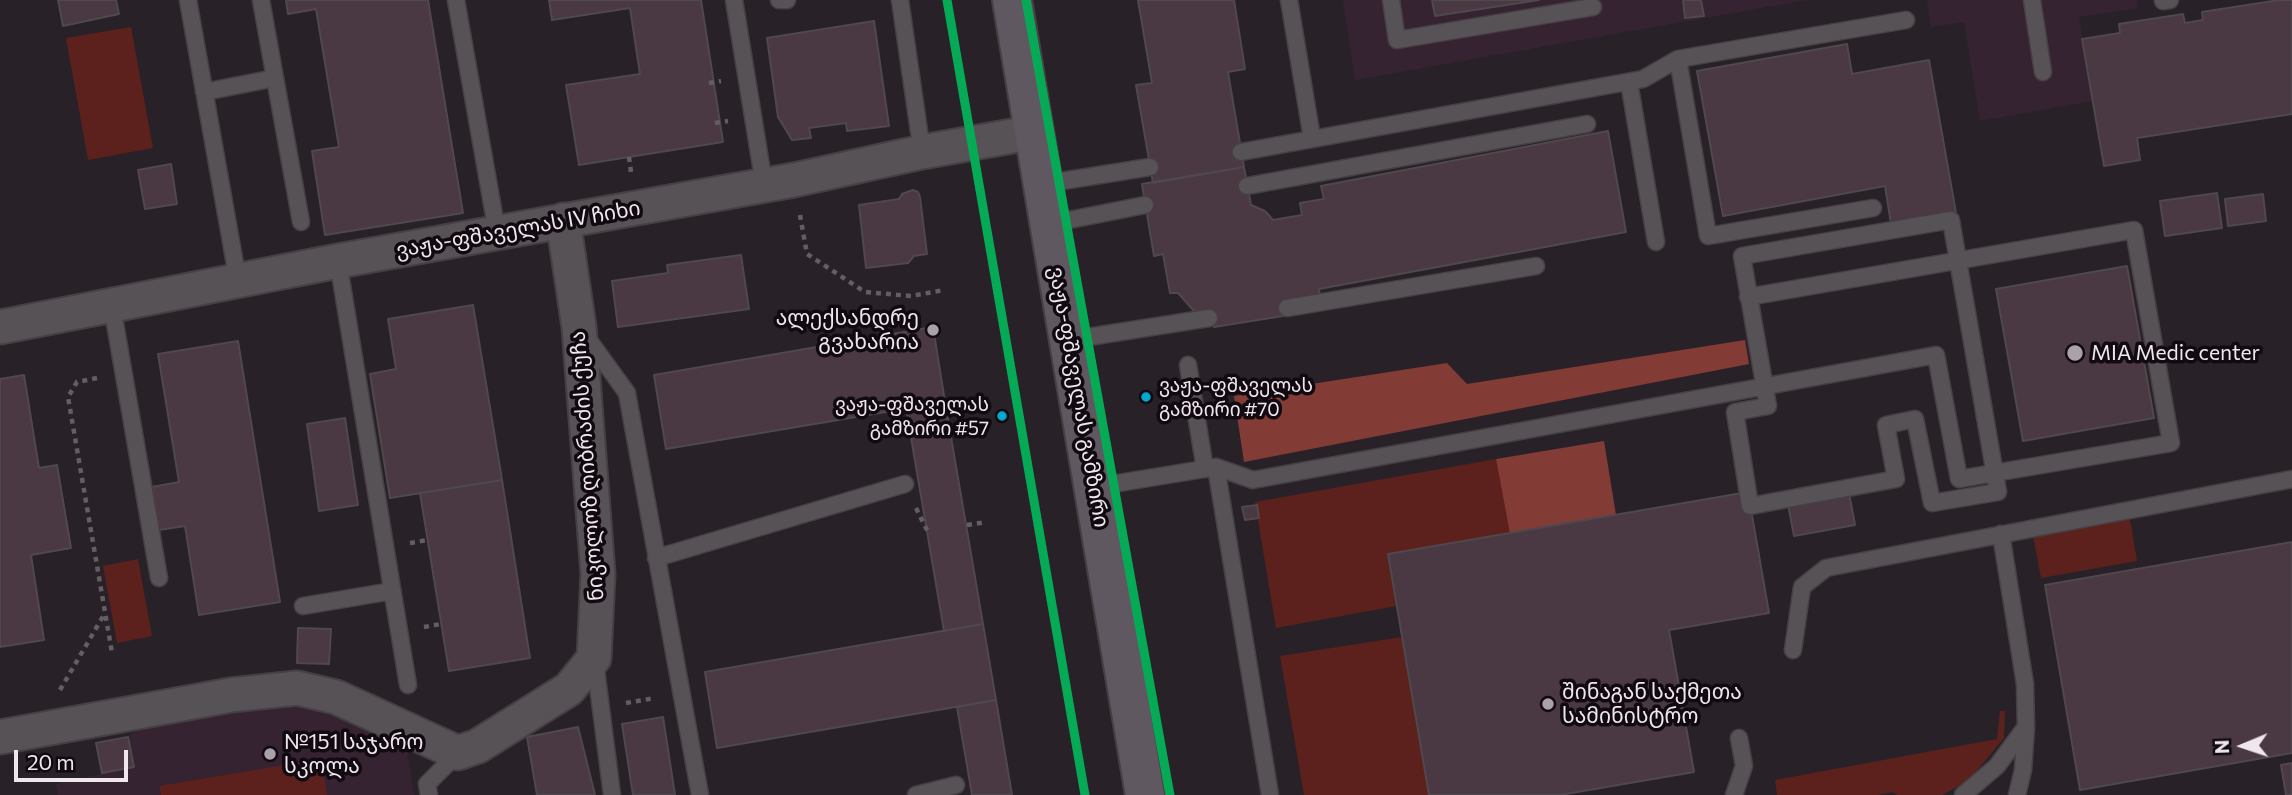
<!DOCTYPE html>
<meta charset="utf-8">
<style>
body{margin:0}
#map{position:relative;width:2292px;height:795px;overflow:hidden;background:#282228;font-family:Commissioner,sans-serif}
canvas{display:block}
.north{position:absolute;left:2208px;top:711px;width:70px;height:70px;-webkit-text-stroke:5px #110a10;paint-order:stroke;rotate:268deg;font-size:19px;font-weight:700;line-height:28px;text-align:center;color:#f0e6ee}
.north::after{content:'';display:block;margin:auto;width:24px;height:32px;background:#f0e6ee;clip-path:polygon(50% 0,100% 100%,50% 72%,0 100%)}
.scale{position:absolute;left:14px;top:750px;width:114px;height:32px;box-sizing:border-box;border:4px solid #f0e6ee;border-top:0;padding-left:9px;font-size:21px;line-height:24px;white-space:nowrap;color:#f0e6ee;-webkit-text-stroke:5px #110a10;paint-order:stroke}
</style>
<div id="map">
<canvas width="2292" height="795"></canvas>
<div class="north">N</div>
<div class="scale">20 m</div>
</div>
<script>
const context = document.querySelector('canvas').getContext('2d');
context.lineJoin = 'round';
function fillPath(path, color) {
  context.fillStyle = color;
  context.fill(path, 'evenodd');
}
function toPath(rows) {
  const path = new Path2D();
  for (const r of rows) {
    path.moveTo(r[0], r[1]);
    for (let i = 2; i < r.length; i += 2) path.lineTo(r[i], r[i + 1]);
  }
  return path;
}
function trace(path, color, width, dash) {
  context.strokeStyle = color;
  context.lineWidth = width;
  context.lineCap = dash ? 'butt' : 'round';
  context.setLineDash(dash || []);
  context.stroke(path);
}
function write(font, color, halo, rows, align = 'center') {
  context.font = font + ' Commissioner,"Noto Sans Georgian",sans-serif';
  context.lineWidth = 7;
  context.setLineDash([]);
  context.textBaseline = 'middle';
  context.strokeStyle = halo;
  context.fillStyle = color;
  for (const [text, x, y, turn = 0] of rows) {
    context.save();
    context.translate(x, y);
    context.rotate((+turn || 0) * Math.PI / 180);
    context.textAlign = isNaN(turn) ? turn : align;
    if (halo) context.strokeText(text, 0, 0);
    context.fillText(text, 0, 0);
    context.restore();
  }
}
const built = toPath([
 [1343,0,1807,0,1355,80],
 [1927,0,2137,0,2138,8,2079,17,2093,101,1980,121,1964,22,1931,27],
 [269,699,330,708,406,741,414,795,58,795,56,784,133,767,128,737,148,720]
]);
const green = toPath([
 [131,27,153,148,88,160,66,38],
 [1496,459,1510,534,1388,554,1396,606,1276,628,1255,502],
 [2130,519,2137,561,2041,578,2033,536],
 [138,559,152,636,117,643,103,566],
 [1402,637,1429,795,1304,795,1280,656],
 [2000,711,2005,711,2004,738,1968,781,1942,795,1897,795,1893,792,1878,795,1777,795,1775,780,1997,739],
 [321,759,327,795,161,795,159,786]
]);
const forest = toPath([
 [1745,340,1749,364,1244,462,1234,396,1447,363,1467,384],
 [1604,441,1616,515,1510,534,1496,459]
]);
const building = toPath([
 [58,0,116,0,119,14,63,26,58,0],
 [286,0,428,0,463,213,325,235,312,151,339,147,316,9,288,14,286,0],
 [549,0,701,0,723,142,579,165,566,85,640,74,630,8,552,20,549,0],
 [1138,0,1234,0,1245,69,1228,72,1244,167,1153,183,1136,85,1152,83,1138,0],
 [1432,0,1539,0,1435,16,1432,0],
 [1683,0,1701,0,1704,16,1685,18,1683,0],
 [2279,0,2292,0,2292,114,2137,138,2140,160,2104,166,2082,39,2120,33,2119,24,2183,14,2185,23,2203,20,2202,12,2279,0],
 [874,21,889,126,847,131,846,123,809,128,811,138,792,140,778,117,767,38,874,21],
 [1847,44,1852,74,1929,60,1956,213,1891,224,1885,186,1723,216,1697,71,1847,44],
 [1608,131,1626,232,1319,289,1320,297,1289,315,1214,327,1213,320,1195,312,1178,293,1170,293,1163,254,1154,256,1142,184,1244,167,1251,205,1265,211,1273,220,1302,215,1300,203,1324,199,1321,186,1608,131],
 [171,164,177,204,145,209,138,170,171,164],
 [913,190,918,192,920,197,927,254,914,256,908,263,866,268,859,205,899,199,902,194,913,190],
 [2217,193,2222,228,2165,236,2160,201,2217,193],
 [2263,194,2266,221,2228,226,2225,199,2263,194],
 [741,255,749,309,618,327,612,281,668,273,667,265,741,255],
 [2127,266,2154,418,2023,441,1996,289,2127,266],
 [473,305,502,480,390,498,370,374,396,369,388,319,473,305],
 [933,327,945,402,666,449,654,375,933,327],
 [238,341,280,602,199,615,185,526,159,530,152,487,179,482,158,354,238,341],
 [24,375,39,468,57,465,71,548,31,555,44,640,0,647,0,379,24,375],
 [945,402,983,624,944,631,906,408,945,402],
 [345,418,358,505,319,511,307,424,345,418],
 [502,480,530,658,449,671,420,493,502,480],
 [1848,488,1855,525,1794,536,1787,499,1848,488],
 [1748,492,1769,613,1669,630,1694,772,1560,795,1429,795,1388,554,1748,492],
 [1257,505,1259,518,1245,520,1242,507,1257,505],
 [2292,542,2292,753,2080,790,2045,585,2292,542],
 [983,624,996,700,717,748,705,672,983,624],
 [298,628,331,629,329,664,297,663,298,628],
 [996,700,1012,795,972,795,957,707,996,700],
 [663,717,675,795,633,795,622,724,663,717],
 [578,727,595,795,537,795,527,737,578,727],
 [128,737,134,767,102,773,96,743,128,737],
 [2292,763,2292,795,2286,795,2281,765,2292,763]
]);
const path = toPath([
 [709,83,721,81],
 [715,123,728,121],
 [629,157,631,172],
 [800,215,807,254,865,292,911,296,944,290],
 [97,378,77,382,68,397,112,653],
 [916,508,928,532],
 [967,525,986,522],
 [410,543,428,540],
 [424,627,441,624],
 [60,690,105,613],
 [626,703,655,698]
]);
const lane = toPath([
 [188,0,238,281],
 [261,0,275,78],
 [456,0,497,232],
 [734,0,764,184],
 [779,0,787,0],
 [900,0,922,152],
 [1289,0,1312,138],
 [1391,0,1397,40,1593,7],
 [2032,0,2043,72],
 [2163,1,2170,0],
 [1678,59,1708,236,1873,208],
 [1629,82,1656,242],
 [204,92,275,78,301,222],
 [1241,152,1643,79,1678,59,1906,20],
 [1043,184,1150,167],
 [1247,186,1587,124],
 [1951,220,1998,492,1932,503,1915,419,1886,425,1896,479,1750,506,1735,412,1768,406,1742,256,1951,220],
 [1049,224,1145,205],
 [338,261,408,685],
 [112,306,159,578],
 [1287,308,1536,266],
 [585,335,627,393,700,795],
 [1069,340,1209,318],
 [1188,365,1205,469],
 [1216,467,1270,795],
 [1094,487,1216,467,1253,480,1936,355,1959,479,2171,443,2134,230,1748,297],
 [2001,534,2025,684,2026,727,2023,770,2017,795],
 [656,558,905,484],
 [303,606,392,591],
 [1793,650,1802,587,1826,568,2292,479],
 [595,662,612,795],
 [429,795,427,784,458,753],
 [916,795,956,785],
 [1734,795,1744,766,1739,738],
 [1963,795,1997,766,2025,728]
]);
const street = toPath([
 [0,327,338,261,794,180,922,152,1035,132],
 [0,737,231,695,297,688,336,697,458,753,478,746,569,689,594,658,598,574,579,327,563,220]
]);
const primary = toPath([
 [1012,0,1145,795]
]);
const metro1 = toPath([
 [947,0,1085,795],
 [1026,0,1170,795]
]);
const markers = [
 [933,330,7,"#aaa1a9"],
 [2075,353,9,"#aaa1a9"],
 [1146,397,6,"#00a9ce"],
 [1002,416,6,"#00a9ce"],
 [1548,704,7,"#aaa1a9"],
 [270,754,7,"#aaa1a9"]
];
const busNames = [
 ["ვაჟა-ფშაველას",1159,386],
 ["გამზირი #70",1159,410],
 ["ვაჟა-ფშაველას",989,405,"right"],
 ["გამზირი #57",989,429,"right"]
];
const streetNames = [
 ["ვაჟა-ფშაველას IV ჩიხი",518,229,-10],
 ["ვაჟა-ფშაველას გამზირი",1079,397,80],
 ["ნიკოლოზ ღიბრაძის ქუჩა",587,466,-94]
];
const poiNames = [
 ["ალექსანდრე",919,318,"right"],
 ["გვახარია",919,342,"right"],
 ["MIA Medic center",2091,353],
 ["შინაგან საქმეთა",1562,692],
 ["სამინისტრო",1562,716],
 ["№151 საჯარო",284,742],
 ["სკოლა",284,766]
];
fillPath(built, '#352332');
fillPath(green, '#5c211d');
fillPath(forest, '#833b35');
fillPath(building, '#4a3842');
trace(building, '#4f484c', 2);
trace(lane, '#464044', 19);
trace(street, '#464044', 37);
trace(primary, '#464044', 42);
trace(path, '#645e63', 4.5, [5, 5]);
trace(lane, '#575256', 16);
trace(street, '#575256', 33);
trace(primary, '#5f5861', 38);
trace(metro1, '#06aa56', 9);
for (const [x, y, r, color] of markers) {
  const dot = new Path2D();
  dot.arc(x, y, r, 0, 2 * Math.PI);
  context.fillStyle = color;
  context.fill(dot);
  trace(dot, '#110a10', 2.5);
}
write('19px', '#f0e6ee', '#110a10', busNames, 'left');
write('21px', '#f0e6ee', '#110a10', streetNames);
write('21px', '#f0e6ee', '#110a10', poiNames, 'left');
</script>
